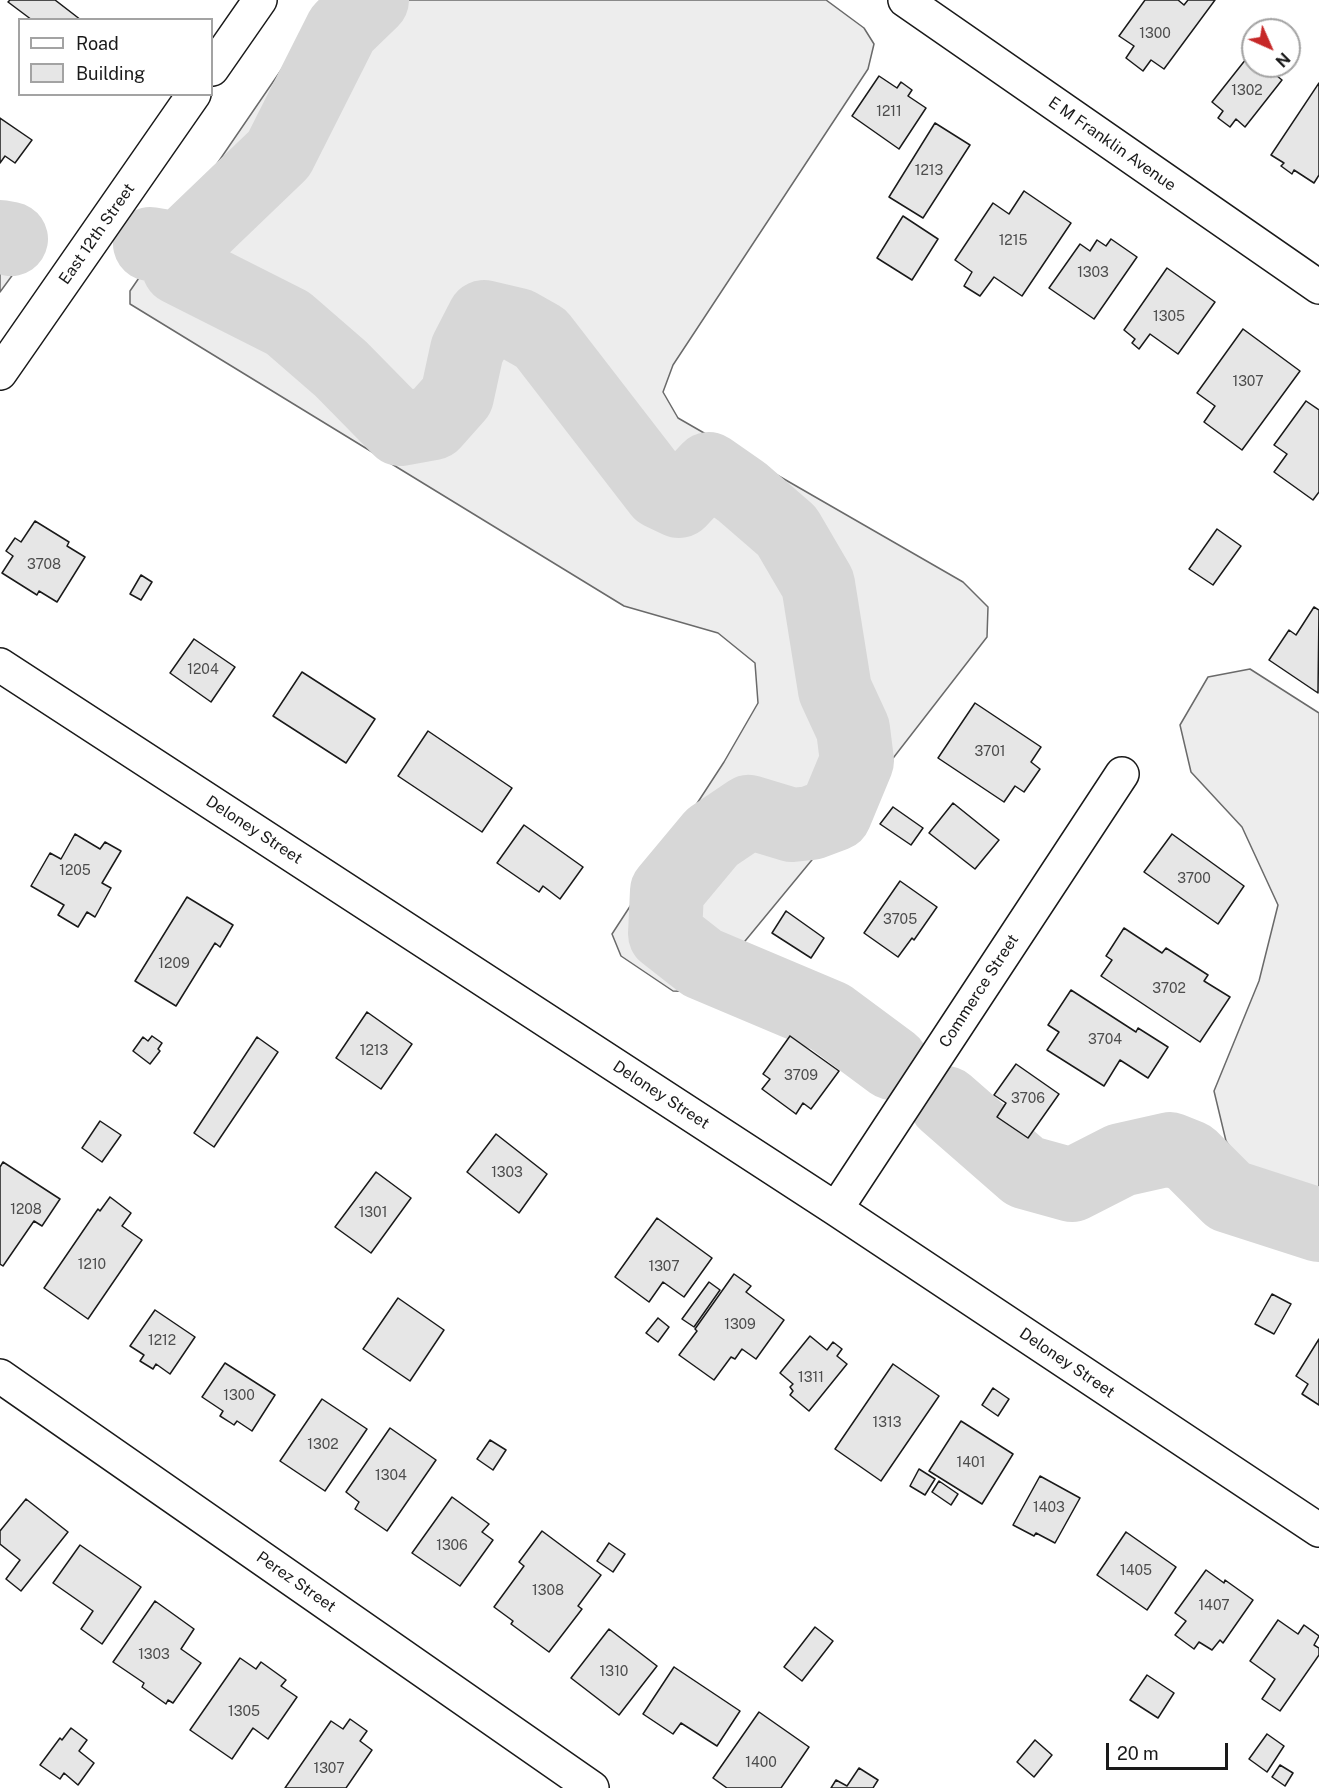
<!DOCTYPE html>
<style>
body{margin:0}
#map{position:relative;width:1319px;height:1788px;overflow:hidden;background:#fff;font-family:"Public Sans",sans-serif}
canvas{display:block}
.legend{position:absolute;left:18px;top:18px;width:195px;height:78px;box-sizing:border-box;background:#fff;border:2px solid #a3a3a3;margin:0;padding:8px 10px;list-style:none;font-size:18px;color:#1a1a1a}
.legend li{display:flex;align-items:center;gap:12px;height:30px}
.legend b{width:30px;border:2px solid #a3a3a3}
.north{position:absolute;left:1241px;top:18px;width:60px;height:60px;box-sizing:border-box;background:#fff;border:2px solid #a3a3a3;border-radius:50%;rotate:135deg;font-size:16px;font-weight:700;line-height:24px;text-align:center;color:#1a1a1a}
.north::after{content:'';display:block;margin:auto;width:21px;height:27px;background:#c62828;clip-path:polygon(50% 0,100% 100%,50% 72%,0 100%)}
.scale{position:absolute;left:1106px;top:1743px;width:122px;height:27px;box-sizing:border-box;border:3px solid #1a1a1a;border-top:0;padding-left:8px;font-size:18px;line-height:21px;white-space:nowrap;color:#1a1a1a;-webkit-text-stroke:4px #fff;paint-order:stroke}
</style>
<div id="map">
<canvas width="1319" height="1788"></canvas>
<ul class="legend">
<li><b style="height:8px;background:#fff"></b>Road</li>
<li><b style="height:16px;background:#e6e6e6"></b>Building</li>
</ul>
<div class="north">N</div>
<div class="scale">20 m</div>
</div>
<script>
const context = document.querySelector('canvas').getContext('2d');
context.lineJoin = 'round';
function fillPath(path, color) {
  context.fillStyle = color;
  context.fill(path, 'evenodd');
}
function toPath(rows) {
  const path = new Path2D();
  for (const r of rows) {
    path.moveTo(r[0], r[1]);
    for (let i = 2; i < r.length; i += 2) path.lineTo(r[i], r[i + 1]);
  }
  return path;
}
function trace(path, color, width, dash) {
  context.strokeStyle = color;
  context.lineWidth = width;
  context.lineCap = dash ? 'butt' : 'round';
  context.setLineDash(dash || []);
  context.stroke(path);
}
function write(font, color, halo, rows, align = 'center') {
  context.font = font + ' "Public Sans",sans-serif';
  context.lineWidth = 4.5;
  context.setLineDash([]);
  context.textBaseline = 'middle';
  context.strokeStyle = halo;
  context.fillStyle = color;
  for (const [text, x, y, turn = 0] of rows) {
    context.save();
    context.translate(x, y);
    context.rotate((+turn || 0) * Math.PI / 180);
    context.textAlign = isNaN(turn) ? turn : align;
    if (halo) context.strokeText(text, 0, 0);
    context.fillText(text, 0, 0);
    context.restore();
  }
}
const built = toPath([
 [329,0,826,0,864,28,874,44,868,69,673,365,663,392,678,418,963,582,988,607,987,637,849,815,703,992,673,991,621,956,612,934,724,762,758,703,755,663,718,633,624,606,130,304,130,291,329,0],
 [0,244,22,262,0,292,0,244],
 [1250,669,1319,713,1319,1227,1259,1190,1226,1141,1214,1091,1259,981,1278,905,1242,827,1191,772,1180,725,1208,677,1250,669]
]);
const river = toPath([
 [0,237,11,239],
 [150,244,180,249,279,154,342,29,372,0],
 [180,249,179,268,288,323,341,369,400,429,433,423,457,396,467,350,484,317,518,325,541,338,660,492,679,501,709,469,742,492,787,531,818,584,835,690,853,729,857,761,835,814,811,823,792,825,749,812,712,837,667,891,665,934,702,963,830,1017,892,1063],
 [946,1103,1025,1172,1072,1185,1121,1160,1170,1149,1190,1157,1229,1196,1319,1225]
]);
const building = toPath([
 [10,0,55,0,81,20,32,20,8,2,10,0],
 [1145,0,1178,0,1184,5,1188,0,1215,0,1164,69,1151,60,1143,71,1126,58,1134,46,1119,36,1145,0],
 [1250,54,1253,56,1253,66,1265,66,1282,80,1245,127,1236,119,1230,127,1218,118,1223,111,1212,102,1250,54],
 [879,76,897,88,901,82,912,90,908,96,926,108,899,149,852,116,879,76],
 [1319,83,1319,175,1314,183,1294,170,1292,174,1281,166,1284,163,1271,155,1319,83],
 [0,118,32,140,15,163,5,156,0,163,0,118],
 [935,123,970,145,923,218,889,197,935,123],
 [1024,191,1071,223,1022,296,994,277,980,296,964,286,972,272,955,260,993,203,1009,214,1024,191],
 [903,216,938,239,912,280,877,258,903,216],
 [1111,239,1137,257,1094,319,1049,288,1080,244,1090,251,1097,240,1106,246,1111,239],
 [1167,268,1215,302,1178,354,1150,334,1139,349,1132,343,1135,339,1124,330,1167,268],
 [1243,329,1300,371,1242,450,1204,422,1215,406,1197,393,1243,329],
 [1306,401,1319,410,1319,492,1313,500,1274,472,1287,454,1274,445,1306,401],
 [35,521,69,542,67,546,85,557,57,602,39,591,37,595,2,573,13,556,6,551,15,538,21,542,35,521],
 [1217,529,1241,546,1213,585,1189,569,1217,529],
 [141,575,152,582,141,600,130,594,141,575],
 [1314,607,1319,610,1318,693,1269,660,1289,630,1296,635,1314,607],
 [194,639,235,667,211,702,170,673,194,639],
 [302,672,375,719,346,763,273,716,302,672],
 [975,703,1041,747,1031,762,1040,769,1024,792,1015,786,1004,802,938,758,975,703],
 [428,731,512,788,482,832,398,776,428,731],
 [953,803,999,840,975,869,929,833,953,803],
 [893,807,923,828,911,845,880,824,893,807],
 [524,825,583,867,560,899,543,886,539,892,497,863,524,825],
 [75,834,100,849,105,842,121,851,102,883,111,888,95,917,87,912,78,927,58,915,64,905,31,886,50,853,61,859,75,834],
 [1172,834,1244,886,1218,924,1144,872,1172,834],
 [900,881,937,907,914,940,912,938,898,957,864,933,900,881],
 [187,897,233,925,220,947,215,943,176,1006,135,981,187,897],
 [786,911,824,938,811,958,772,933,786,911],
 [1124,928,1162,953,1166,948,1208,975,1204,981,1230,997,1200,1042,1101,976,1112,960,1106,956,1124,928],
 [1071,990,1136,1032,1138,1028,1168,1047,1148,1078,1120,1060,1104,1086,1047,1050,1059,1032,1048,1025,1071,990],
 [367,1012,412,1044,381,1089,336,1058,367,1012],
 [152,1036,162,1043,158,1049,160,1051,150,1064,133,1051,143,1037,148,1041,152,1036],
 [790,1036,839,1071,811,1109,803,1103,796,1114,762,1089,770,1079,763,1074,790,1036],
 [257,1037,278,1052,214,1147,194,1133,257,1037],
 [1016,1064,1059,1094,1028,1138,997,1117,1006,1103,994,1095,1016,1064],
 [100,1121,121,1135,102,1162,82,1148,100,1121],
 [496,1134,547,1174,519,1213,467,1172,496,1134],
 [3,1162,60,1199,42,1226,34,1221,3,1266,0,1264,0,1167,3,1162],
 [376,1172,411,1198,371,1253,335,1227,376,1172],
 [110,1197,131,1213,122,1226,142,1240,88,1319,44,1288,98,1209,100,1211,110,1197],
 [657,1218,712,1258,684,1297,663,1282,649,1302,615,1277,657,1218],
 [734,1274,751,1286,746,1292,784,1320,756,1359,742,1349,735,1359,731,1357,714,1380,679,1355,697,1331,695,1329,734,1274],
 [709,1282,720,1290,694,1327,682,1319,709,1282],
 [1272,1294,1291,1304,1274,1334,1255,1324,1272,1294],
 [398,1298,444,1330,410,1381,363,1349,398,1298],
 [155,1310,195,1337,170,1374,156,1364,153,1369,140,1361,144,1355,130,1346,155,1310],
 [658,1318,669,1327,658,1342,646,1333,658,1318],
 [810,1336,827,1350,833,1342,842,1349,837,1356,847,1364,809,1411,790,1395,793,1391,790,1387,793,1384,780,1373,810,1336],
 [1319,1339,1319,1405,1302,1394,1308,1384,1296,1376,1319,1339],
 [225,1363,275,1395,252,1431,237,1421,234,1425,231,1423,220,1416,223,1411,202,1397,225,1363],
 [893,1364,939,1396,881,1481,835,1449,893,1364],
 [993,1388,1009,1399,998,1416,982,1405,993,1388],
 [322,1399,367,1429,325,1491,280,1461,322,1399],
 [961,1421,1013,1454,982,1504,929,1471,961,1421],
 [390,1428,436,1460,387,1531,355,1509,359,1502,346,1492,390,1428],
 [490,1440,506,1450,493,1470,477,1459,490,1440],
 [919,1469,935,1479,925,1495,910,1486,919,1469],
 [1040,1476,1080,1498,1055,1543,1036,1533,1034,1536,1013,1525,1040,1476],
 [939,1481,958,1494,951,1505,932,1492,939,1481],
 [452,1497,489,1524,482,1532,493,1540,460,1586,412,1553,452,1497],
 [26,1499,68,1532,21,1591,6,1579,20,1560,0,1544,0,1531,26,1499],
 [542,1531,601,1575,578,1606,582,1609,549,1652,511,1624,513,1621,494,1607,524,1566,519,1562,542,1531],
 [1126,1532,1176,1567,1147,1610,1097,1575,1126,1532],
 [609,1543,625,1554,613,1572,597,1561,609,1543],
 [80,1545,141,1587,102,1644,81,1629,93,1611,53,1583,80,1545],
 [1206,1570,1224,1583,1225,1580,1253,1600,1223,1643,1220,1640,1212,1650,1199,1642,1194,1649,1175,1635,1186,1621,1175,1613,1206,1570],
 [155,1601,194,1629,181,1649,201,1663,173,1703,168,1700,166,1704,142,1687,144,1683,113,1662,155,1601],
 [1278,1620,1298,1634,1304,1625,1319,1636,1314,1645,1319,1648,1319,1655,1280,1711,1262,1699,1275,1679,1250,1661,1278,1620],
 [815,1627,833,1641,802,1681,784,1667,815,1627],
 [609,1629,657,1666,619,1715,571,1678,609,1629],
 [240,1658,256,1669,261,1662,286,1680,281,1686,297,1697,268,1739,253,1728,232,1759,190,1730,240,1658],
 [674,1667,740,1711,717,1746,681,1723,673,1734,643,1714,674,1667],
 [1147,1675,1174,1693,1158,1718,1130,1700,1147,1675],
 [759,1712,809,1747,781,1788,727,1788,713,1778,759,1712],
 [350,1719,367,1731,360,1741,372,1750,346,1788,285,1788,331,1721,343,1729,350,1719],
 [71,1728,87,1740,79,1751,94,1763,78,1785,64,1773,60,1779,40,1765,60,1738,62,1740,71,1728],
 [1267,1734,1284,1746,1267,1772,1249,1759,1267,1734],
 [1035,1740,1052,1755,1034,1777,1017,1762,1035,1740],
 [1280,1765,1293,1773,1285,1786,1272,1777,1280,1765],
 [859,1768,878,1780,873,1788,831,1788,836,1780,847,1786,859,1768]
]);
const minor = toPath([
 [0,665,836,1209,1319,1530],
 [836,1209,1122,774],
 [0,1376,592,1788]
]);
const tertiary = toPath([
 [905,0,1319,287],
 [212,69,260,0],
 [0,373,194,94]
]);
const numberNames = [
 ["1300",1155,34],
 ["1302",1247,91],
 ["1211",889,112],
 ["1213",929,171],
 ["1215",1013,241],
 ["1303",1093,273],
 ["1305",1169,317],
 ["1307",1248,382],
 ["3708",44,565],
 ["1204",203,670],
 ["3701",990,752],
 ["1205",75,871],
 ["3700",1194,879],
 ["3705",900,920],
 ["1209",174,964],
 ["3702",1169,989],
 ["3704",1105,1040],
 ["1213",374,1051],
 ["3709",801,1076],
 ["3706",1028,1099],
 ["1303",507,1173],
 ["1208",26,1210],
 ["1301",373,1213],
 ["1210",92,1265],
 ["1307",664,1267],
 ["1309",740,1325],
 ["1212",162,1341],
 ["1311",811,1378],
 ["1300",239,1396],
 ["1313",887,1423],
 ["1302",323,1445],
 ["1401",971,1463],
 ["1304",391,1476],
 ["1403",1049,1508],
 ["1306",452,1546],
 ["1405",1136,1571],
 ["1308",548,1591],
 ["1407",1214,1606],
 ["1303",154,1655],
 ["1310",614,1672],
 ["1305",244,1712],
 ["1400",761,1763],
 ["1307",329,1769]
];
const streetNames = [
 ["E M Franklin Avenue",1112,144,35],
 ["East 12th Street",97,234,-55],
 ["Deloney Street",254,830,33],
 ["Commerce Street",979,991,-57],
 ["Deloney Street",661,1095,33],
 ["Deloney Street",1067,1363,34],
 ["Perez Street",296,1582,35]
];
fillPath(built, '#ededed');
trace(built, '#6a6a6a', 1.5);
trace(river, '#d7d7d7', 74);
fillPath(building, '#e6e6e6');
trace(building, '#1a1a1a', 1.5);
trace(minor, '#1a1a1a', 36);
trace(tertiary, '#1a1a1a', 36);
trace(minor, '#fff', 33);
trace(tertiary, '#fff', 33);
write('14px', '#4d4d4d', null, numberNames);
write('16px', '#1a1a1a', '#fff', streetNames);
</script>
